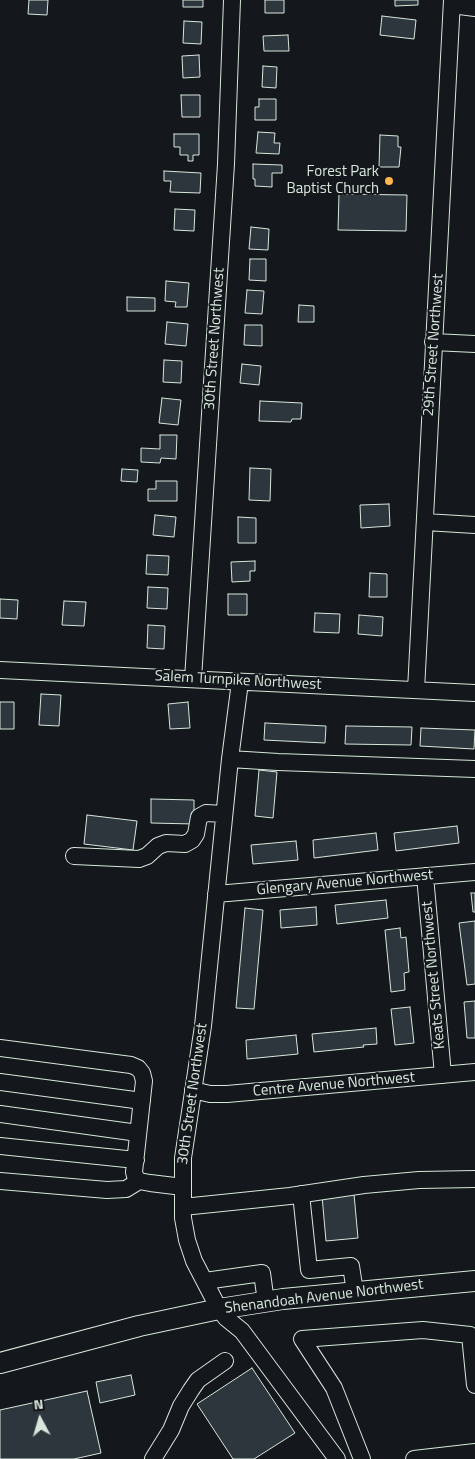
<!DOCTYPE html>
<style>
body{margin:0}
#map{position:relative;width:475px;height:1459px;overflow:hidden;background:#14181c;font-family:"Titillium Web",sans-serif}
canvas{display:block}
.north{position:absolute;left:15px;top:1394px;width:50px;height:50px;-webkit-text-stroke:4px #14181c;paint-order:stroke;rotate:354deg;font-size:14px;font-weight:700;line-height:20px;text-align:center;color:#d8e6dc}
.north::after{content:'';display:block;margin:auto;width:18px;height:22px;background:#d8e6dc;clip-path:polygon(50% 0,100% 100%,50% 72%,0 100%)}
</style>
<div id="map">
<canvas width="475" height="1459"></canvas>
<div class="north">N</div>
</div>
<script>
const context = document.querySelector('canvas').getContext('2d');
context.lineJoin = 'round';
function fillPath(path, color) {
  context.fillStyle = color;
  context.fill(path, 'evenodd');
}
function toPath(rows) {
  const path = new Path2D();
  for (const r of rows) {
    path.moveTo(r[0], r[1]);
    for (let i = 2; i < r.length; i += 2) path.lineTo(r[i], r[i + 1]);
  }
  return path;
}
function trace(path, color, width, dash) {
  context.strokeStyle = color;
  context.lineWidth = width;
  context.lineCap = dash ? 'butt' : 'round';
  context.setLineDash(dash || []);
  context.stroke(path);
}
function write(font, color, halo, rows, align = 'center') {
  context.font = font + ' "Titillium Web",sans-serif';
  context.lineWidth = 4;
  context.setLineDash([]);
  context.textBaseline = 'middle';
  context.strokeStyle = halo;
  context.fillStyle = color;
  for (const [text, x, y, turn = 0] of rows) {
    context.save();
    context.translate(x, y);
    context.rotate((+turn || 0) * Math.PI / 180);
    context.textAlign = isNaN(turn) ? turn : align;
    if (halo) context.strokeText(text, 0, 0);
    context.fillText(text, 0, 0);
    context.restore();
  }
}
const building = toPath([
 [29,0,48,0,47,15,28,14,29,0],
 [183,0,203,0,203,7,183,7,183,0],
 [265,0,284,0,284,13,265,13,265,0],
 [395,0,418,0,418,5,395,6,395,0],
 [382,16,416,20,414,39,380,35,382,16],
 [184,21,202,22,201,44,183,43,184,21],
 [288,35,289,51,264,51,263,36,288,35],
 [199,55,200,77,183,78,182,56,199,55],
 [263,66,277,67,276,88,262,87,263,66],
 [181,95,200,95,200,117,182,117,181,95],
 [259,99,276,99,276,120,255,120,255,107,259,107,259,99],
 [258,132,275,133,274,143,280,143,279,154,256,153,258,132],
 [174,134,199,134,199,155,193,155,193,161,188,161,188,155,180,155,180,147,174,147,174,134],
 [380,135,398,136,398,147,401,147,399,167,379,167,380,135],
 [253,164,282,165,282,173,272,173,272,187,255,186,255,179,253,179,253,164],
 [164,171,201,173,200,193,170,192,171,181,164,181,164,171],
 [339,194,407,195,406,231,338,230,339,194],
 [175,209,195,210,194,231,174,230,175,209],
 [251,227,269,229,268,250,249,249,251,227],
 [250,259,266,259,266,281,249,280,250,259],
 [166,281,189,283,187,307,175,307,176,302,165,301,166,281],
 [247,290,264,291,262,314,245,313,247,290],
 [127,297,155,298,155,311,127,311,127,297],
 [299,305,314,306,314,322,298,322,299,305],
 [167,322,188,324,186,346,165,344,167,322],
 [245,325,262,325,262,346,244,345,245,325],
 [164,360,182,361,181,383,163,382,164,360],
 [242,364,261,366,259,385,240,383,242,364],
 [162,398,181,400,178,425,159,423,162,398],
 [260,401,302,403,301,419,292,419,291,422,259,421,260,401],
 [160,435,177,435,176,459,161,458,160,463,141,462,141,448,160,449,160,435],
 [250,468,271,469,270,501,249,500,250,468],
 [122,469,138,470,137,482,121,481,122,469],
 [156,481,177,481,177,501,148,501,148,489,156,489,156,481],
 [389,504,390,526,361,528,360,505,389,504],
 [155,515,176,517,174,537,153,535,155,515],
 [238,517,256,518,256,543,238,543,238,517],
 [147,555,169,556,168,575,146,574,147,555],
 [255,561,255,571,250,571,250,581,232,582,231,562,255,561],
 [370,573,387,574,387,597,369,597,370,573],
 [148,587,168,588,167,609,147,608,148,587],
 [228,594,247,594,247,615,228,615,228,594],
 [0,599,18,600,17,619,0,618,0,599],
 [64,601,86,602,84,626,62,625,64,601],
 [315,613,340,614,339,633,314,632,315,613],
 [359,615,383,617,382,636,358,634,359,615],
 [148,625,165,626,164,649,147,648,148,625],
 [41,694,61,695,59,726,39,725,41,694],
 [0,702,14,702,14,729,0,729,0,702],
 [188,702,190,728,170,729,168,704,188,702],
 [265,723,326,726,325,743,264,740,265,723],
 [346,726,412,727,411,745,345,744,346,726],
 [421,728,475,730,474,749,420,746,421,728],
 [259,770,277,772,273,818,255,816,259,770],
 [151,799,194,800,194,824,151,823,151,799],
 [87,815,137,821,133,850,84,844,87,815],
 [457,826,459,843,396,851,394,833,457,826],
 [376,833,378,850,314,858,313,840,376,833],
 [296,841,298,860,253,864,251,845,296,841],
 [471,893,475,893,475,912,473,912,471,893],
 [386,900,388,918,337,924,335,905,386,900],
 [316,907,317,925,281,928,280,910,316,907],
 [245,908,263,910,254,1009,236,1008,245,908],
 [475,921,475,984,467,985,459,923,475,921],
 [400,928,401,938,406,937,409,972,404,973,405,990,391,992,385,930,400,928],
 [475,1001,475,1038,467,1038,464,1002,475,1001],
 [410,1007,414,1043,395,1045,391,1009,410,1007],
 [376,1028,377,1044,363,1045,364,1047,314,1052,312,1034,376,1028],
 [296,1035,298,1054,247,1059,246,1040,296,1035],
 [354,1194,358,1238,326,1241,322,1196,354,1194],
 [252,1368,295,1433,254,1459,233,1459,197,1404,252,1368],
 [131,1375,135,1395,100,1403,96,1382,131,1375],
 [87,1391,101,1453,74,1459,0,1459,0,1410,87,1391]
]);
const minor = toPath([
 [452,5,475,8],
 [433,342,475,344],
 [425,522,475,525],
 [0,670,475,693],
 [193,679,226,164,232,0],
 [240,682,230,759,203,1026,183,1158,183,1218,187,1240,194,1261,219,1309,226,1318,242,1331,337,1459],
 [416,690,452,0],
 [230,759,278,762,475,769],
 [74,856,139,859,147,856,158,846,166,843,185,844,192,840,196,834,199,817,206,813,224,814],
 [425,876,443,1075],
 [216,894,475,872],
 [0,1048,131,1065,138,1068,142,1073,144,1081,134,1172,135,1176,139,1181,150,1183,183,1187],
 [0,1082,142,1101],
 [193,1090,210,1094,227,1094,475,1072],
 [0,1114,138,1133],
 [0,1146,136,1160],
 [0,1181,107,1190,126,1189,139,1181],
 [301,1194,309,1270,351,1266,355,1292],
 [183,1207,290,1196,364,1185,419,1180,475,1179],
 [205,1281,262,1273,266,1302],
 [153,1459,171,1430,181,1406,191,1390,198,1380,225,1361],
 [362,1459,334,1388,302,1339,423,1330,470,1335,475,1385],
 [414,1459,475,1452]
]);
const major = toPath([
 [0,1363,139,1326,219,1309,283,1299,475,1281]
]);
const markers = [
 [389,181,5,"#ffb74d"]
];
const poiNames = [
 ["Forest Park",379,172],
 ["Baptist Church",379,189]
];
const streetNames = [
 ["30th Street Northwest",215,339,-86],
 ["29th Street Northwest",434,345,-86],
 ["Salem Turnpike Northwest",238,681,3],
 ["Glengary Avenue Northwest",345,883,-5],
 ["Keats Street Northwest",434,975,-95],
 ["Centre Avenue Northwest",334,1085,-5],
 ["30th Street Northwest",193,1094,-82],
 ["Shenandoah Avenue Northwest",324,1297,-7]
];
fillPath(building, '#2c363c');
trace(building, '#d8e6dc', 1);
trace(minor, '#d8e6dc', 18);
trace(major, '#d8e6dc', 22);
trace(minor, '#14181c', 16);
trace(major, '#14181c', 20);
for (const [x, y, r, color] of markers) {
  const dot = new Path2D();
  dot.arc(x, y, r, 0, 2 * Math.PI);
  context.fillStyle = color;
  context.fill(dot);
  trace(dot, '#14181c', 2);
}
write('15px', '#d8e6dc', '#14181c', poiNames, 'right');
write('15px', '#d8e6dc', '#14181c', streetNames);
</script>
